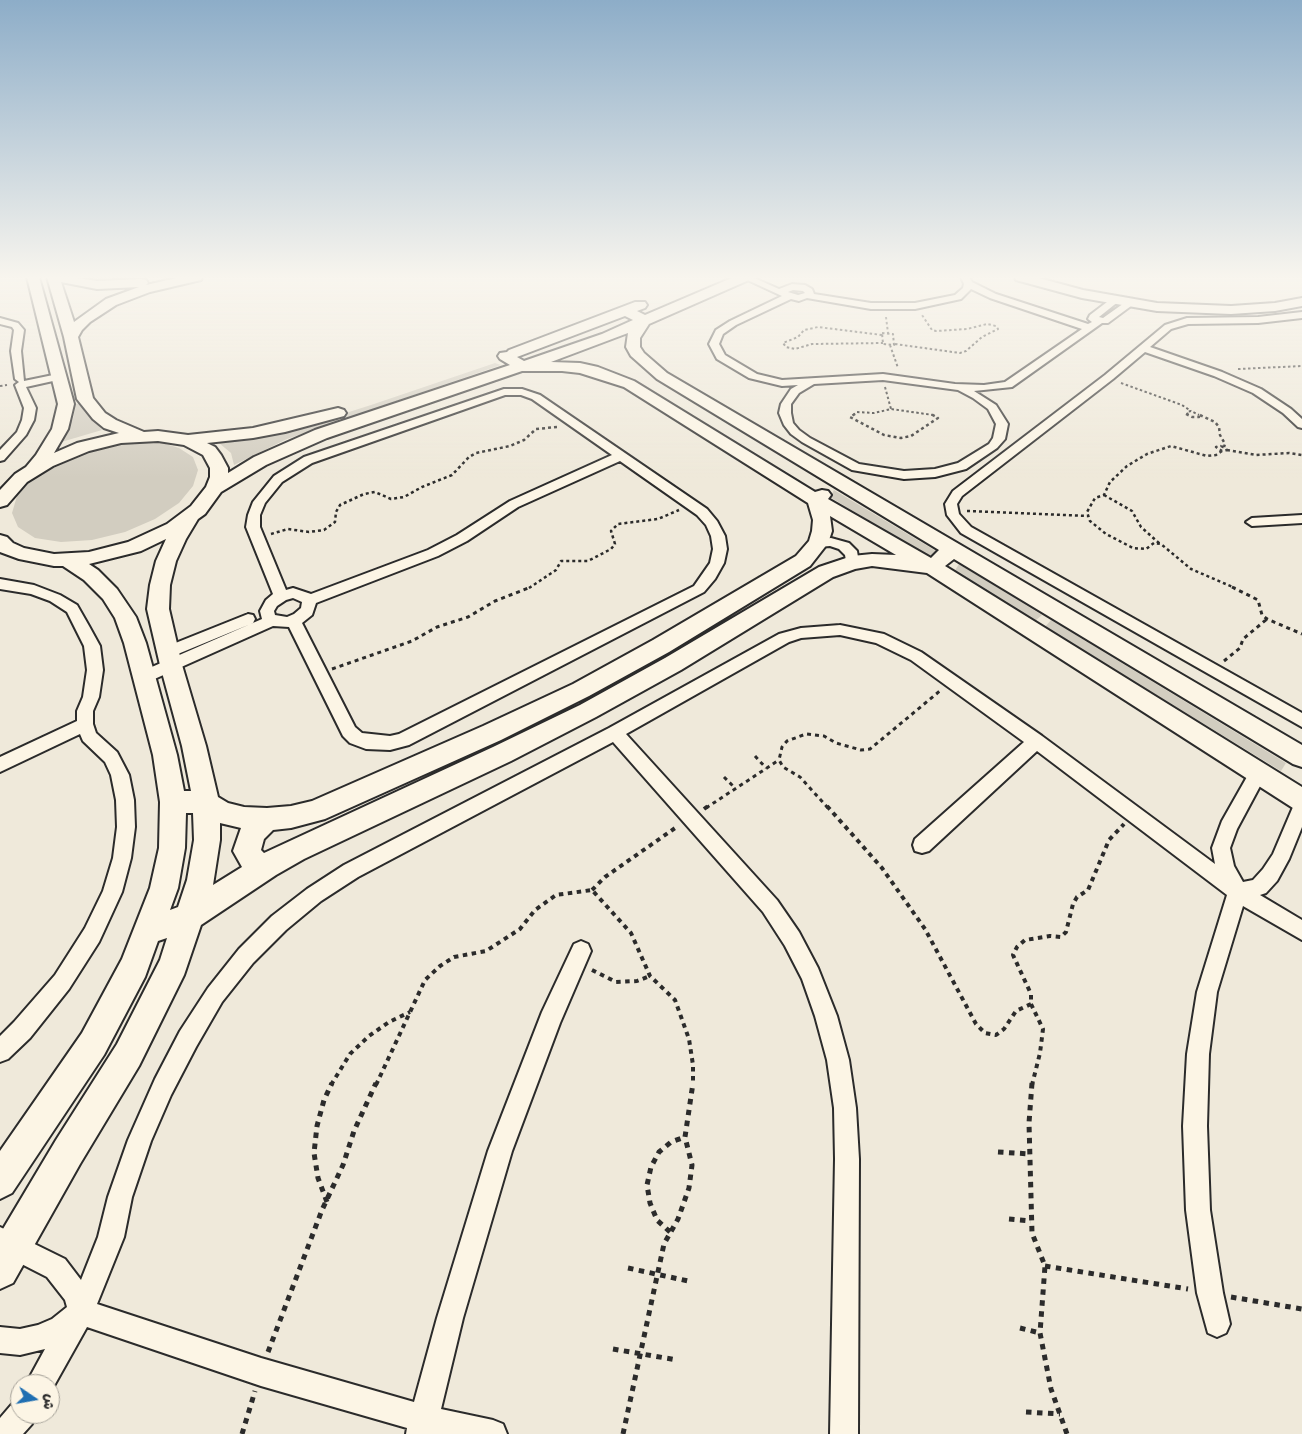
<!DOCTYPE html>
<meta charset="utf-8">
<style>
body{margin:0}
#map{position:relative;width:1302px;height:1434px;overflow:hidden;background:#efe9da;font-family:Mynerve,"Playpen Sans Arabic",sans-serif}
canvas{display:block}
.north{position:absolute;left:10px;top:1374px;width:50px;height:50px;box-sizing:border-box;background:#fcf5e5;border:1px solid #a8a49b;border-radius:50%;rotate:102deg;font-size:14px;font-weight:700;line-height:20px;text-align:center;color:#2b2b2b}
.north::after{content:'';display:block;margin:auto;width:18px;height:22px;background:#1f6fb2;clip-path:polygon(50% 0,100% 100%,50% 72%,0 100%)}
</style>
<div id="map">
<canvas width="1302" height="1434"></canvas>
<div class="north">ش</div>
</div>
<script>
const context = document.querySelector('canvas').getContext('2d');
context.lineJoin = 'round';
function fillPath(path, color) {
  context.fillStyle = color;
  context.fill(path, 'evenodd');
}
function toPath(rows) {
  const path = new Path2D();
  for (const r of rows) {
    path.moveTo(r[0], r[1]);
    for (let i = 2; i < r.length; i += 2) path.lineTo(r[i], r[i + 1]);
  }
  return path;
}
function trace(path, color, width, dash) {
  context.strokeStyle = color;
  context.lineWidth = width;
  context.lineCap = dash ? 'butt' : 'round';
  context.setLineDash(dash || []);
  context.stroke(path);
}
const green = toPath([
 [495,363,501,365,287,439,234,465,231,453,219,443,254,437,311,424,371,405],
 [80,403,102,430,58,443,73,419,76,404],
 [134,441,159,442,179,448,193,457,198,470,193,486,179,503,155,519,125,532,92,540,61,542,35,538,18,527,12,513,17,496,31,480,53,465,78,453,106,445],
 [834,490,936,551,930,558,830,497],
 [959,564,1042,615,1035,621,954,572],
 [1051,620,1286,763,1281,771,1045,627]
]);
const pathFar4 = toPath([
 [886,317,888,333],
 [882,333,893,334,894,345,883,344,882,333],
 [882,335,818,327,804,330,798,337,783,343,786,347,795,349,812,344,883,343],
 [895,344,960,353,966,351,982,337,998,329,996,326,987,324,967,329,936,331,932,330,922,315],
 [890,345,898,368],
 [1238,369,1302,366],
 [1121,383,1182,405,1191,411],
 [0,386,7,385],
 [885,387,891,409],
 [853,415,857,412,874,413,891,409,933,415],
 [1188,415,1187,412,1191,411,1199,415]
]);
const pathFar3 = toPath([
 [855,414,850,417,884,435,901,438,911,436,938,418,931,414],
 [1186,414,1192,417,1199,417,1198,414],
 [1200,415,1215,422,1219,427,1220,435,1225,444,1224,447],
 [1221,446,1225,448,1227,450,1222,451,1216,447,1221,446],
 [1227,450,1256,455,1289,453,1302,455],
 [1222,451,1216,455,1207,456,1171,446,1147,454,1127,466,1110,482,1104,495,1095,498,1087,512,1090,521,1106,534,1133,548,1146,549,1154,543,1161,544,1191,569,1235,588],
 [1104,495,1132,511,1141,527,1160,544],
 [967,511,1088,516],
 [271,534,288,529,309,532,324,530,335,522,336,512,340,505,364,494,375,492,391,499,404,497,422,487,452,475,469,457,476,453,510,446,524,440,536,429,557,427],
 [529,588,556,570,561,561,588,561,611,549,615,544,611,531,618,524,658,519,679,510]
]);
const pathFar2 = toPath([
 [1232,587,1258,600,1262,615,1267,619,1302,634],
 [1224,661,1240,648,1243,639,1267,619],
 [332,669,412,641,437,627,468,617,495,601,531,587],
 [755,756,766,768],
 [724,777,735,788],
 [706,808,779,760],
 [828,808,800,777,783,767,779,760,782,747,787,741,806,734,824,736,836,743,861,750,870,749,941,690]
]);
const pathFar1 = toPath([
 [827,806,882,868,925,929,976,1024,985,1033,996,1035,1004,1029,1016,1011,1031,1004,1031,994,1013,955,1017,947,1025,940,1050,936,1061,937,1066,932,1073,904,1077,897,1088,890,1109,840,1124,824],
 [704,809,708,806],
 [592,890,605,877,678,826],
 [592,970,616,982,637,981,650,976],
 [1031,1004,1043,1029,1040,1053,1032,1085],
 [331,1085,350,1054,369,1036,389,1022,410,1012],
 [376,1085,425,980,440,966,454,957,486,951,520,929,535,910,556,895,592,890,631,933,650,976,675,1000,689,1039,693,1065,693,1085]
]);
const path = toPath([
 [1032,1083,1029,1123,1032,1233,1045,1266,1040,1333,1051,1389,1067,1434],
 [998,1152,1031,1154],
 [327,1202,318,1178,314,1153,317,1126,324,1100,332,1083],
 [1009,1219,1031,1221],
 [670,1232,657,1220,650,1203,647,1185,651,1167,659,1152,671,1142,685,1137],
 [1045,1266,1188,1289],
 [628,1268,688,1281],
 [1231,1297,1302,1309],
 [1020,1328,1040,1333],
 [613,1349,677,1360],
 [268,1352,322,1210,343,1165,354,1131,376,1083],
 [1026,1412,1060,1414],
 [242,1434,255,1391],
 [623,1434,664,1244,678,1219,689,1188,692,1165,685,1137,693,1083]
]);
const street = toPath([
 [741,277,752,277,779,289,792,284,805,285,812,289,814,294,871,303,915,303,955,295,963,288,964,284,961,277,969,277,972,282,996,294,1088,324,1092,322,1088,319,1090,315,1111,299,1117,299,1119,301,1099,317,1103,318,1127,301,1133,301,1135,303,1108,323,1102,323,1012,387,974,391,996,405,1008,424,1005,439,997,448,966,469,935,477,904,479,852,470,802,442,791,434,784,425,779,413,781,404,791,389,798,385,782,386,749,378,717,359,709,344,716,330,730,321,782,296,741,277],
 [971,289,990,298,1082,329,1005,382,984,385,955,384,883,374,782,380,757,374,725,355,719,344,723,334,736,325,791,299,799,301,807,298,871,309,915,309,961,299,971,289],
 [793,290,803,291,805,293,798,295,788,292,793,290],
 [883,380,958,390,973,398,988,409,996,424,993,438,989,444,958,463,935,469,904,471,859,464,810,438,799,430,793,423,791,413,791,404,799,393,814,384,883,380],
 [1302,312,1302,318,1258,323,1188,324,1171,329,1150,347,1222,372,1261,389,1291,409,1302,419,1302,428,1298,427,1283,413,1253,393,1214,376,1145,352,1113,379,962,496,957,504,959,514,971,527,1302,713,1302,727,961,533,947,515,945,504,953,491,1105,375,1165,325,1187,318,1258,317,1302,312],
 [0,318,18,323,24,330,21,351,24,381,58,374,63,377,62,379,26,387,36,408,34,420,26,435,4,460,0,461,0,450,17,432,22,420,24,408,15,385,19,382,15,379,11,351,14,330,12,327,0,324,0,318],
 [504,389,522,389,540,395,707,509,717,521,725,536,727,549,724,563,715,579,704,592,409,745,390,750,366,749,350,743,343,736,289,627,273,626,150,681,144,683,138,681,136,677,138,673,262,619,260,611,266,600,273,594,246,527,248,515,253,502,274,476,304,457,504,389],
 [505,395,521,395,532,399,612,455,510,501,457,535,428,550,311,594,293,588,286,590,260,527,260,515,265,503,282,482,312,463,505,395],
 [620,461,697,515,706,525,711,536,713,549,710,563,694,586,399,734,390,736,362,733,355,727,302,623,312,615,316,603,438,556,467,541,518,507,620,461],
 [293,598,302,602,301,608,294,614,287,617,275,615,274,611,277,606,286,600,293,598],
 [1302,515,1302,523,1252,526,1246,522,1252,518,1302,515],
 [831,538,849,543,857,551,859,563,857,566,847,566,845,555,839,549,830,546,818,547,811,543,813,540,831,538],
 [0,579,34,585,60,595,77,605,89,626,100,646,103,670,99,697,93,711,93,724,96,733,117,752,129,775,134,800,135,827,131,858,122,892,99,942,69,989,30,1038,8,1059,0,1062,0,1036,14,1022,55,975,85,928,103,891,113,858,117,827,116,800,111,775,105,762,83,741,80,734,0,772,0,757,77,721,77,711,83,697,87,670,84,646,67,612,50,601,31,594,0,589,0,579],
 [248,614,253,615,255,619,253,623,173,656,168,657,163,656,160,652,163,648,248,614],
 [840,625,884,634,921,652,1042,736,1215,864,1212,848,1222,821,1252,768,1258,766,1264,768,1267,773,1237,829,1230,848,1234,866,1243,882,1253,880,1263,869,1273,854,1296,800,1302,797,1302,827,1289,859,1277,881,1266,893,1260,895,1302,920,1302,940,1243,906,1217,992,1209,1054,1207,1126,1210,1210,1223,1293,1230,1324,1226,1333,1217,1337,1208,1333,1197,1293,1186,1210,1183,1126,1187,1054,1197,992,1227,895,1037,751,929,851,922,853,915,851,913,845,915,839,1024,742,911,660,876,643,840,635,801,638,789,642,626,734,777,900,799,932,818,968,837,1016,849,1060,856,1108,859,1159,858,1434,830,1434,835,1159,834,1108,827,1060,815,1016,802,979,785,946,763,912,613,742,358,877,321,901,286,930,253,963,222,1002,196,1047,171,1095,151,1141,132,1197,124,1237,97,1304,261,1358,414,1402,437,1318,488,1151,542,1012,574,944,581,941,588,944,591,951,560,1023,512,1151,463,1318,441,1409,493,1420,503,1424,507,1434,406,1434,407,1428,261,1386,87,1327,50,1393,50,1384,26,1384,45,1349,20,1355,0,1353,0,1327,20,1329,38,1325,52,1319,67,1307,65,1300,47,1277,0,1253,0,1227,65,1259,81,1280,98,1237,108,1197,128,1140,155,1079,180,1031,208,988,239,949,272,916,307,889,344,865,609,728,779,634,801,628,840,625],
 [20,1401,20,1414,36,1414,32,1424,23,1434,0,1434,0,1418,12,1404,20,1401]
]);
const secondary = toPath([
 [27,277,39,277,74,404,68,429,54,453,77,443,119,433,104,428,93,419,77,399,64,337,47,277,71,277,97,281,141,279,146,280,148,283,146,285,181,277,202,277,201,280,150,292,116,305,90,322,82,330,78,337,93,398,105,413,116,420,144,432,158,431,188,435,253,428,338,408,344,410,346,413,344,416,285,432,253,438,207,443,215,447,221,455,228,468,228,473,254,457,315,430,510,365,500,359,498,356,500,353,507,352,509,350,635,302,645,302,647,305,645,308,637,311,645,315,734,277,750,277,749,280,649,324,640,338,640,347,644,353,667,373,1302,745,1302,767,1293,764,954,559,945,566,1302,787,1302,811,1293,808,927,573,872,566,855,569,833,577,681,670,596,717,511,761,304,859,276,875,201,925,184,975,139,1066,80,1164,13,1283,0,1289,0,1234,56,1140,117,1044,160,960,167,938,158,941,145,977,104,1055,12,1193,0,1199,0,1151,82,1033,122,959,150,888,159,848,160,802,153,755,124,643,115,618,103,599,84,580,63,566,54,566,19,559,0,552,0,535,7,537,13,543,24,548,54,554,89,552,128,542,167,524,191,506,206,487,210,477,210,468,203,455,184,445,158,441,121,443,89,451,53,466,27,482,7,505,0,507,0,490,15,474,26,467,36,455,52,429,58,404,27,277],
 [61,282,97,289,139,287,106,299,74,322,61,282],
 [625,316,633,320,602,334,524,361,517,357,625,316],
 [628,333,626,347,631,356,657,379,939,550,931,558,828,499,831,495,828,491,822,490,815,492,634,381,598,367,580,363,551,362,628,333],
 [522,371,562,371,580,373,624,387,808,503,813,520,812,531,809,541,796,556,653,640,573,684,483,726,312,801,291,806,267,808,244,807,228,803,218,797,206,746,182,665,169,609,170,585,176,561,186,539,198,519,205,514,221,492,266,465,327,438,522,371],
 [830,516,896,555,872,554,852,556,819,567,665,658,580,705,493,747,264,853,261,850,264,839,273,830,291,828,325,819,501,740,589,696,669,652,810,566,828,543,832,531,830,516],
 [166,539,156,561,150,585,147,609,160,665,182,746,191,791,184,791,177,755,146,643,136,617,117,589,98,570,89,564,141,551,166,539],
 [186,813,193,813,194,840,187,880,178,907,170,910,178,888,185,848,186,813],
 [220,823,241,828,233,851,242,867,213,885,220,840,220,823],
 [1015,277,1035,277,1083,290,1157,303,1231,306,1275,303,1302,298,1302,306,1275,311,1231,314,1157,311,1082,298,1016,280,1015,277]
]);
fillPath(green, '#d2cdc0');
trace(street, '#2b2b2b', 4);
trace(secondary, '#2b2b2b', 4);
trace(pathFar4, '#2b2b2b', 2, [2.5, 2.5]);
trace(pathFar3, '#2b2b2b', 2.5, [3, 3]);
trace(pathFar2, '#2b2b2b', 3, [4, 4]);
trace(pathFar1, '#2b2b2b', 4, [4.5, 4.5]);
trace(path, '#2b2b2b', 5, [5.5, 5.5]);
fillPath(street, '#fcf5e5');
fillPath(secondary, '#fcf5e5');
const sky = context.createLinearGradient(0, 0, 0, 478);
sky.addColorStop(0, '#8dadc8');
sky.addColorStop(0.58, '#f8f5ee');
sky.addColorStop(1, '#f8f5ee00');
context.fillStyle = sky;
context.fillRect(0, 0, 1302, 478);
</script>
